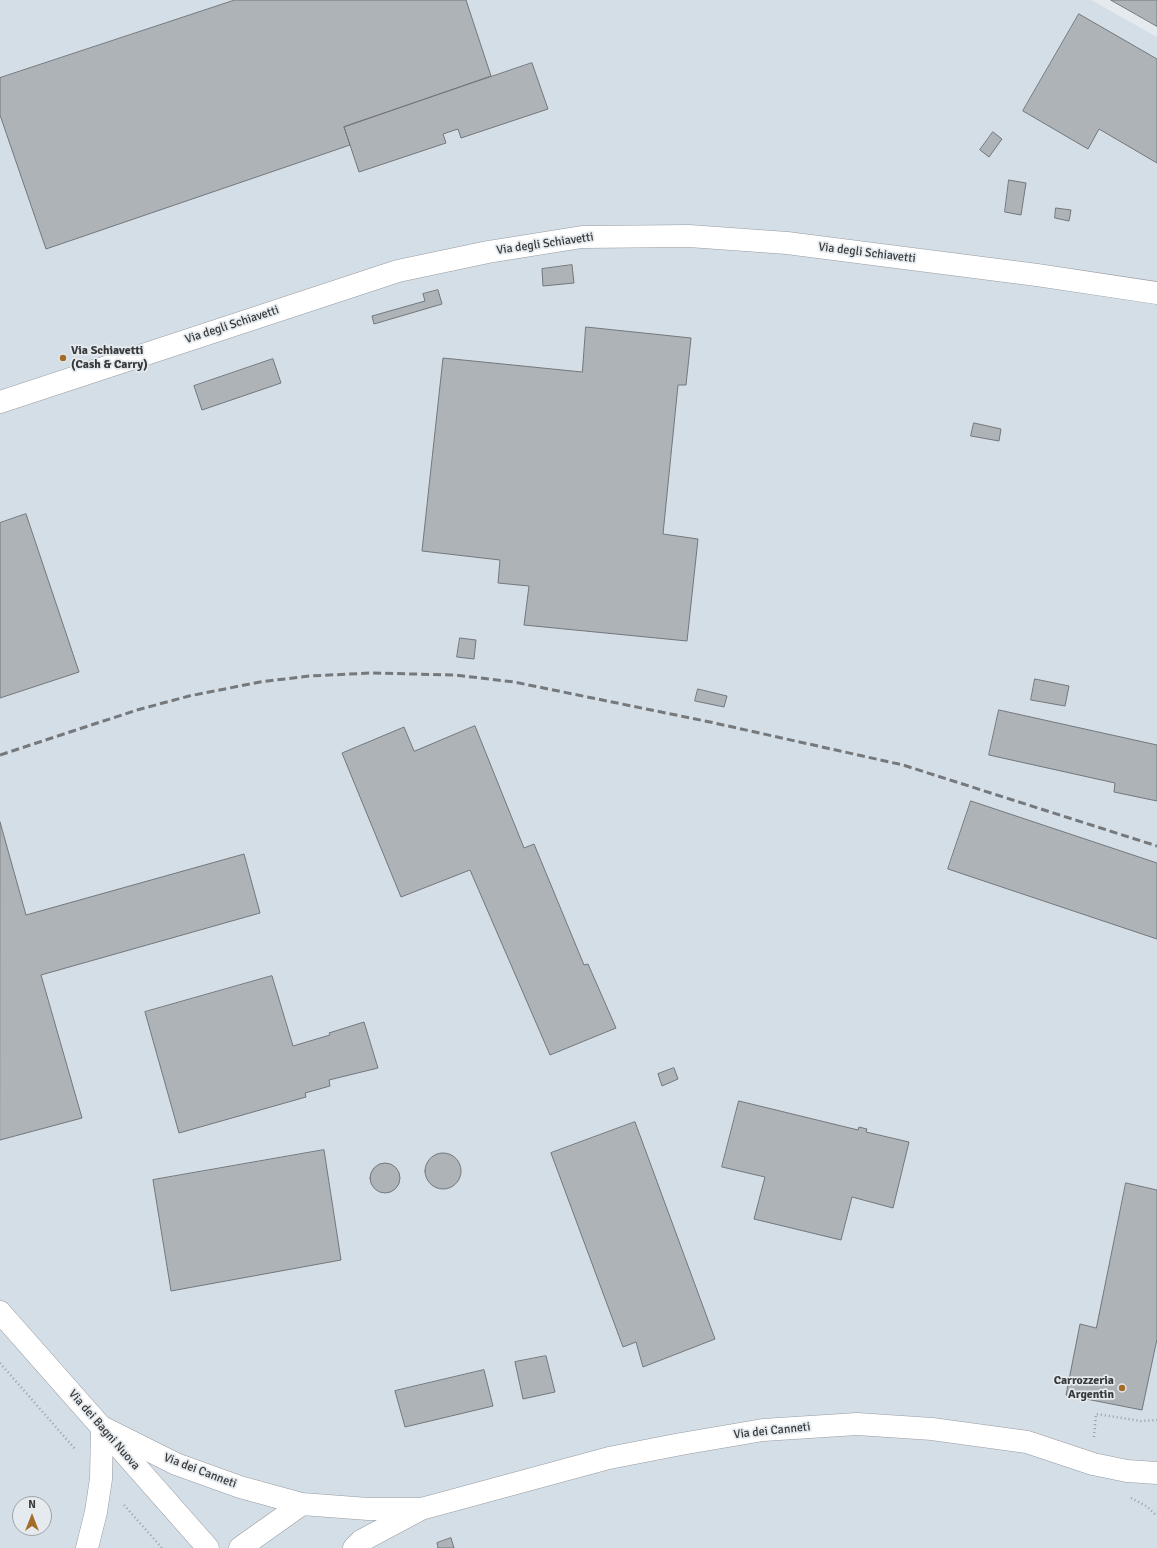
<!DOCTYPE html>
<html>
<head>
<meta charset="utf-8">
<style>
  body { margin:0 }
  #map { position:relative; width:1157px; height:1548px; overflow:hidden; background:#e5eaee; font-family:Signika,sans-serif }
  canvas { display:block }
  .north { position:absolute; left:12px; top:1496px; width:40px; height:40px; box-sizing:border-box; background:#e5eaee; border:1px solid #9fa3a6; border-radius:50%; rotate:0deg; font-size:11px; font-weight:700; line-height:16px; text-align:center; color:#37393a }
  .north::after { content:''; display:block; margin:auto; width:14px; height:18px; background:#a46c29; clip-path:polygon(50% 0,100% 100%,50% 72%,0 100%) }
</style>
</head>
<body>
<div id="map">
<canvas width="1157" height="1548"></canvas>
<div class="north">N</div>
</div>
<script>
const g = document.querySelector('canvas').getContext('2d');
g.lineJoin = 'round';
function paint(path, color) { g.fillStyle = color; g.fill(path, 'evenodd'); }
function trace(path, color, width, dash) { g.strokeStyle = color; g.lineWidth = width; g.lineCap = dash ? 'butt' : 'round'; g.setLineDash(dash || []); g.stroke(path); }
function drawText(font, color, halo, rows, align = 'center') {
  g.font = font + ' Signika,sans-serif'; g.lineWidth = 3.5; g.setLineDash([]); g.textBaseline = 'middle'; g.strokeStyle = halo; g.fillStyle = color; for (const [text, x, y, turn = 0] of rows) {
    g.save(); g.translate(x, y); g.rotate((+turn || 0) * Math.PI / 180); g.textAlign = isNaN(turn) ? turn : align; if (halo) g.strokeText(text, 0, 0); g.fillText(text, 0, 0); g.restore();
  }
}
const built = new Path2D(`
  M0,0H1091L1157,37V1548H0ZM20,1504H44V1528H20Z`);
const building = new Path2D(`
  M235,0H466L491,76L344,127L350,145L46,249L0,115V78Z
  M1111,0H1157V26Z
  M1079,14L1157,59V163L1099,129L1088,149L1023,111Z
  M532,63L548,109L461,138L458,129L443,134L446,143L359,172L344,127Z
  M993,132L1002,139L989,157L980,150Z
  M1009,180L1026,183L1021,215L1005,212Z
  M1056,208L1071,210L1069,221L1055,218Z
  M572,265L574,283L543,286L542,269Z
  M438,290L442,304L374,324L372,316L425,301L423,294Z
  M586,327L691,338L686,385H678L663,534L698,539L687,641L524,625L529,586L498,583L500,560L422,551L443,358L582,372Z
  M273,359L281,383L202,410L194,386Z
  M974,423L1001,429L999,441L971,436Z
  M26,514L79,672L0,698V523Z
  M460,638L476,640L474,659L457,657Z
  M1035,679L1069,686L1065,706L1031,700Z
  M698,689L727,696L724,707L695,701Z
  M999,710L1157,745V801L1114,792L1115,783L989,755Z
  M475,726L524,848L534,844L584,965L588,964L616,1028L550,1055L470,870L401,897L342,753L404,727L414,751Z
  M971,801L1157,863V939L948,869Z
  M0,822L26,915L244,854L260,913L41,975L82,1118L0,1140Z
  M272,976L293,1046L330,1035L329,1033L364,1022L378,1068L329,1080L330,1086L305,1093L306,1097L179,1133L145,1012Z
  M674,1068L678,1079L662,1086L658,1074Z
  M739,1101L858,1130L859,1127L867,1129L866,1132L909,1142L893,1208L852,1197L841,1240L754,1219L765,1177L722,1167Z
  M635,1122L715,1339L643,1367L636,1342L623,1347L551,1153Z
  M324,1150L341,1260L171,1291L153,1180Z
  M425 1171a18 18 0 1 1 36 0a18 18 0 1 1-36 0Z
  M370 1178a15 15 0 1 1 30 0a15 15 0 1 1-30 0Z
  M1126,1183L1157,1190V1339L1142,1410L1066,1395L1080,1324L1096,1328Z
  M546,1356L555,1392L523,1399L515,1362Z
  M484,1370L493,1406L405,1427L395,1391Z
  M451,1538L454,1548H438L437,1543Z`);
const path = new Path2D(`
  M0,1363L75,1449
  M1094,1437L1096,1414L1141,1421L1157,1420
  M1131,1498L1146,1506L1157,1516
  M124,1505L162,1548`);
const minor = new Path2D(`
  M0,402L398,271L488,252L582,237L689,236L787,243L1037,275L1157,293
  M87,1548L96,1512L101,1479L102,1427L176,1464L240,1487L302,1504L368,1509H418
  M240,1548L302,1504
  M354,1548L361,1541L421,1509L609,1458L681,1444L763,1430L857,1424L932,1429L1027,1442L1093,1464L1127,1471L1157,1473`);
const tertiary = new Path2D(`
  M0,1312L208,1548`);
const rail = new Path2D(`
  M0,755L137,710L189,696L260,682L309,676L371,673L455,675L514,682L710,722L903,765L1157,846`);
const markers = [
  [63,358,4,"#a46c29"],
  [1122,1388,4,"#a46c29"]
];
const streetNames = [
  ["Via degli Schiavetti",545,244,-8],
  ["Via degli Schiavetti",867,253,7],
  ["Via degli Schiavetti",232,325,-18],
  ["Via dei Bagni Nuova",104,1430,49],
  ["Via dei Canneti",772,1431,-6],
  ["Via dei Canneti",200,1471,21]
];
const poiNames = [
  ["Via Schiavetti",71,351],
  ["(Cash & Carry)",71,365],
  ["Carrozzeria",1114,1381,"right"],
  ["Argentin",1114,1395,"right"]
];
paint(built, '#d4dee7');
paint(building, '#aeb3b7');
trace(building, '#74787c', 1);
trace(minor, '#979ba0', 23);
trace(tertiary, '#979ba0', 23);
trace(path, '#9a9ea1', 2.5, [1, 3]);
trace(minor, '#fff', 22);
trace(tertiary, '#fff', 22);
trace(rail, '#76797b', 3, [8, 4]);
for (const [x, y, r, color] of markers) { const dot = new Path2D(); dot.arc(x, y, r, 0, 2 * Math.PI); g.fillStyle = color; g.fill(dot); trace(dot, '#e5eaee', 1.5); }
drawText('12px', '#37393a', '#e5eaee', streetNames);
drawText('bold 12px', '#37393a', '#e5eaee', poiNames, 'left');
</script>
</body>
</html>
